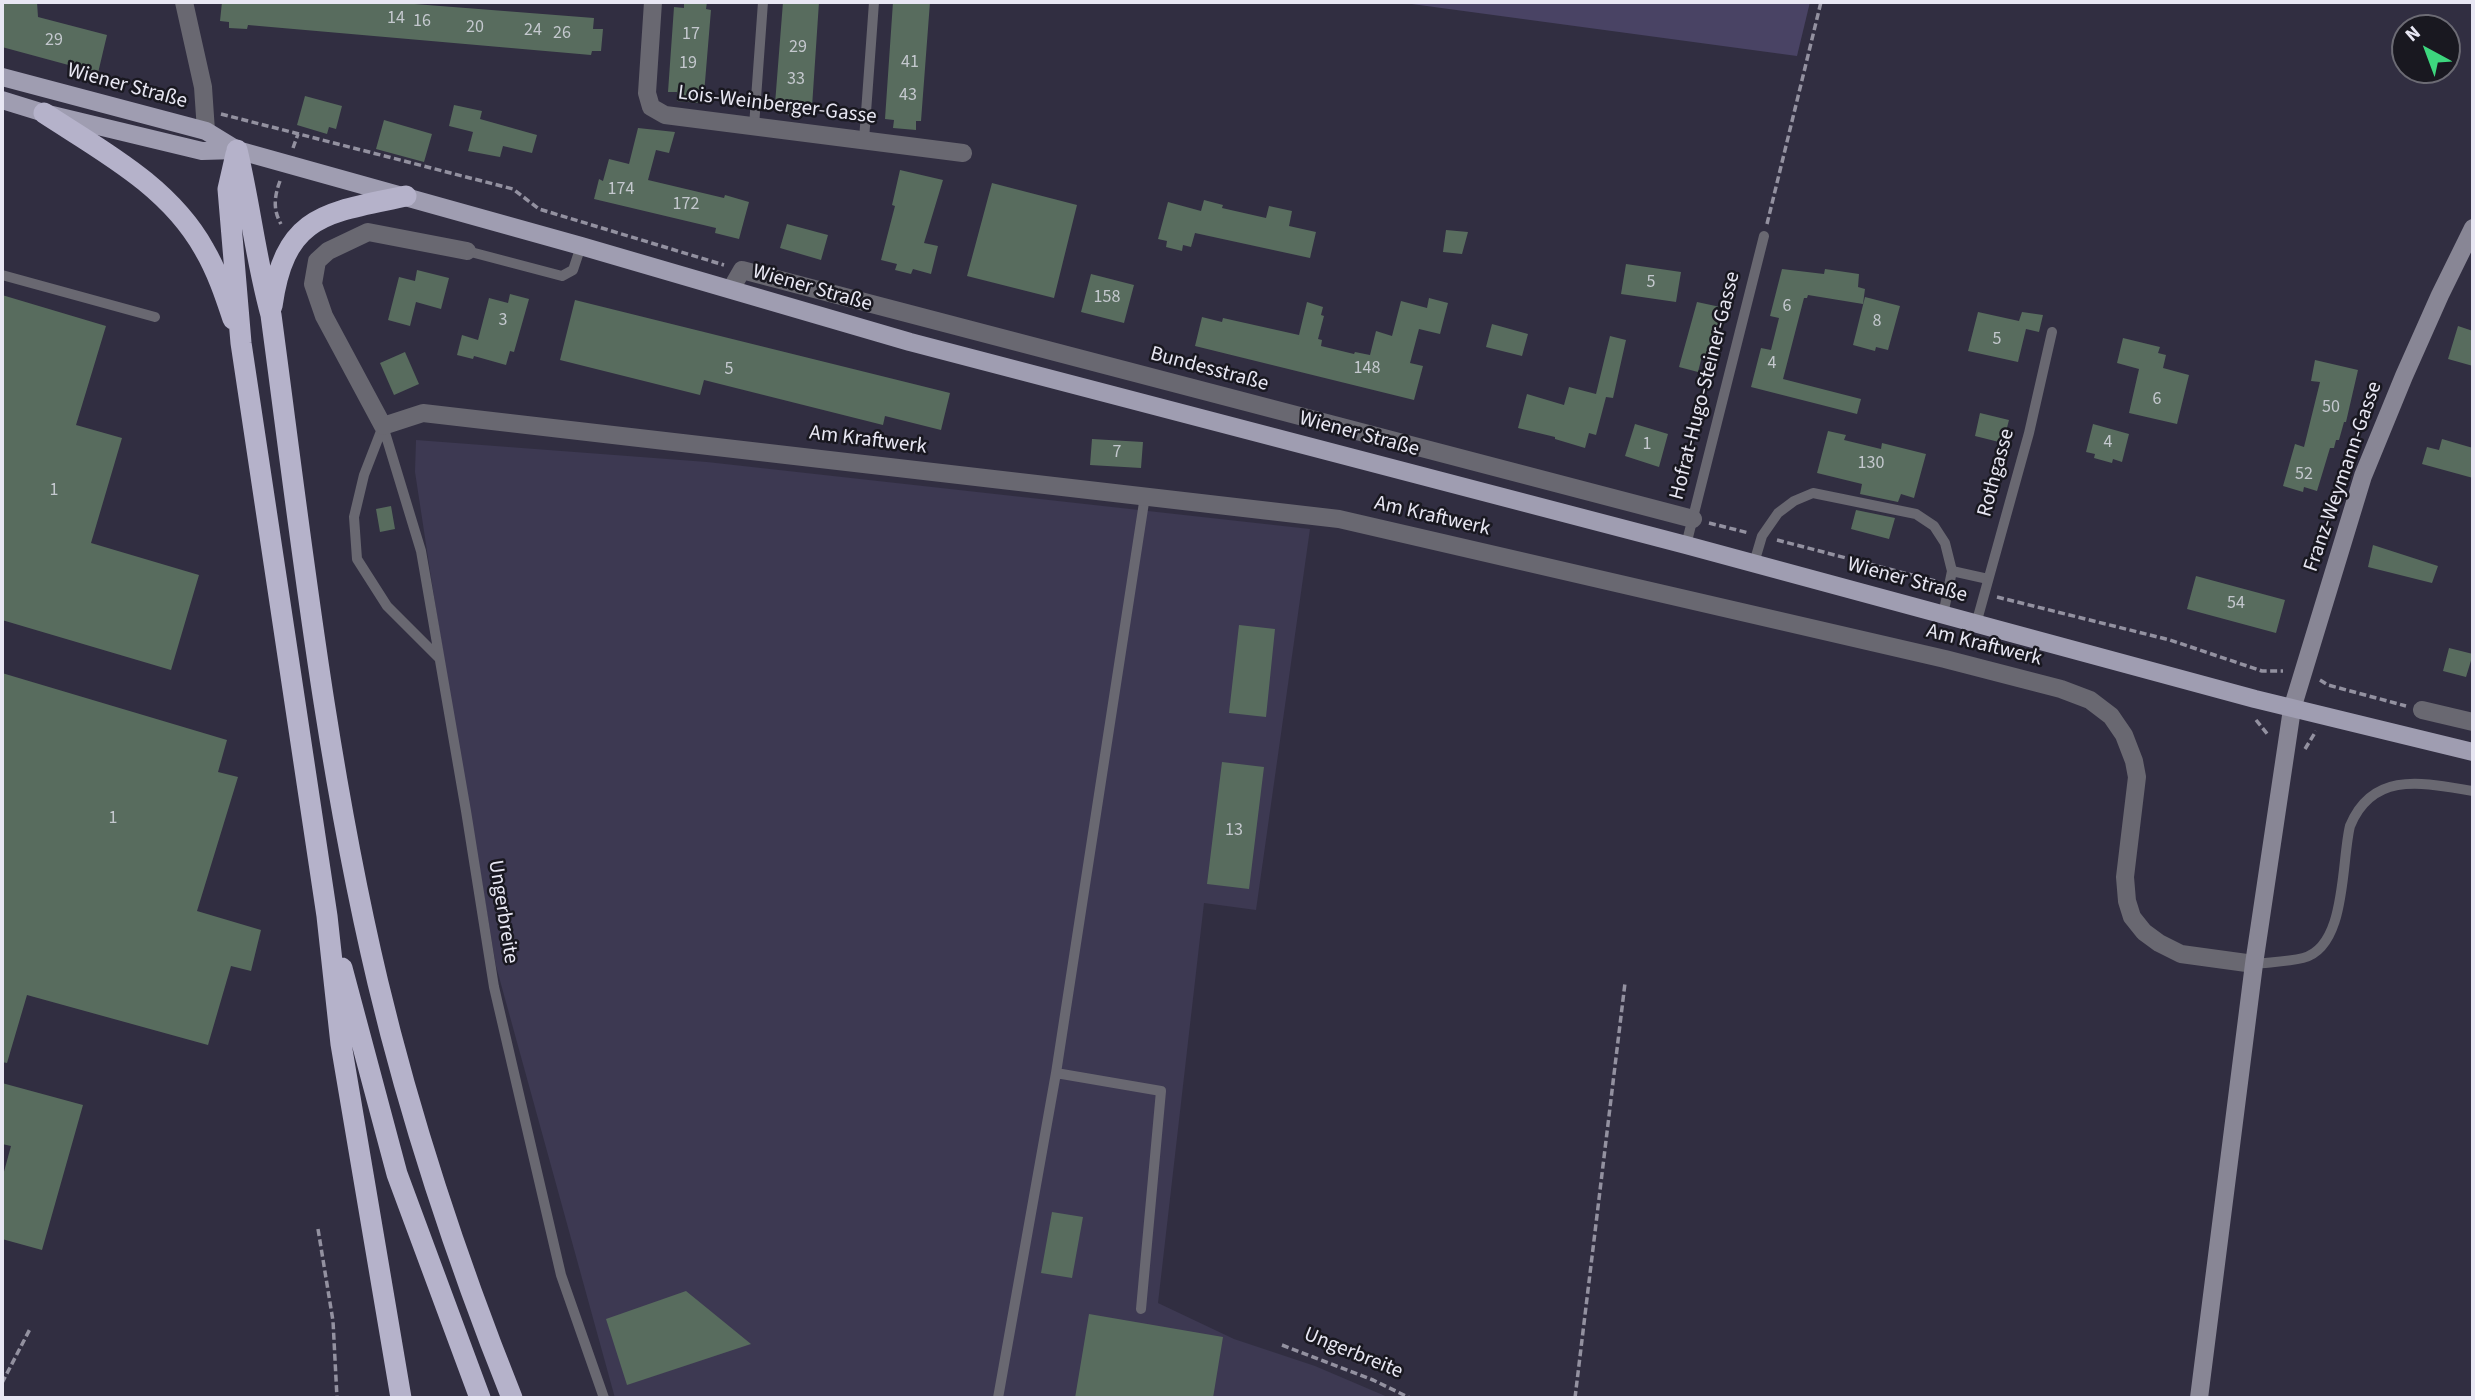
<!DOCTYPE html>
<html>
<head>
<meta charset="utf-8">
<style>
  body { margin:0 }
  #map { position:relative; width:2475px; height:1400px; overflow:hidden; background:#312e41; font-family:"Source Sans 3",sans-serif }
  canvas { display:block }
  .frame { position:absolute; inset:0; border:4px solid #e8e7f3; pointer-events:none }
  .north { position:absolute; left:2391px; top:14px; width:70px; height:70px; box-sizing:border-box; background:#191820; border:2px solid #6c6b74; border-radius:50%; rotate:319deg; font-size:19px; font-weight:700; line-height:28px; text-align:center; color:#e8e7f3 }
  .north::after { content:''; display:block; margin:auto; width:24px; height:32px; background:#3dd77e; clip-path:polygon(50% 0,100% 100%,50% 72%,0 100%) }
</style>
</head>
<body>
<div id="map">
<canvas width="2475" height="1400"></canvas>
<div class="frame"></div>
<div class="north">N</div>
</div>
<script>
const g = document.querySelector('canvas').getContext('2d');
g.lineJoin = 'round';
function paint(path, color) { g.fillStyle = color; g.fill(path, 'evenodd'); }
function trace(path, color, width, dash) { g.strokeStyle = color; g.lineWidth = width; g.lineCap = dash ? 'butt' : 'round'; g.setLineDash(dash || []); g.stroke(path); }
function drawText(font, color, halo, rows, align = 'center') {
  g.font = font + ' "Source Sans 3",sans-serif'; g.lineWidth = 5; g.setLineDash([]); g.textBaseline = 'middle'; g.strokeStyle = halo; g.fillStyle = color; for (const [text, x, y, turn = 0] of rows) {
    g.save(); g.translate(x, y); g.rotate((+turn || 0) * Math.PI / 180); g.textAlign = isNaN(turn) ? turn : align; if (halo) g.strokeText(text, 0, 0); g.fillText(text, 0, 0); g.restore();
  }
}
const built = new Path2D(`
  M416,440L707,462L1310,529L1256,910L1204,903L1158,1303L1234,1339L1315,1366L1390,1398H615L496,966L438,623L415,472Z`);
const green = new Path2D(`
  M1397,2H1810L1797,56Z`);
const building = new Path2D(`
  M2,2H37L38,17L107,35L98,73L2,47Z
  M222,2H389L594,18L593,29H603L601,51H592L591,55L248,25L247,29L229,28V22L220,21Z
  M684,2H707L706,9L711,10L704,94H700L699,103L677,101V92H668L674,7L684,8Z
  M783,2H819L812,107H807L806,116L784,114L785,105L775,104Z
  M893,2H930L921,121H916V130L893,128L894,120L885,119Z
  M305,96L342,106L336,129L329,127L327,134L297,125Z
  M454,105L482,111L480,119L537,135L532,153L503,146L500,157L468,151L473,132L449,126Z
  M384,120L432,134L424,162L376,149Z
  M638,128L675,132L669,153L656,150L648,180L724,198L725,195L749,202L739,239L715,233L716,228L594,199L599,179L603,181L609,159L629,164Z
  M900,170L943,180L924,243L938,246L931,274L913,269L911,274L895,270L897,264L881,260L895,206L892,205Z
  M992,183L1077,205L1054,298L967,276Z
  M1204,200L1223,205L1222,208L1266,218L1269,206L1292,211L1289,226L1316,232L1310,258L1195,233L1191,247L1183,245L1182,251L1166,247L1167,241L1158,239L1168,202L1201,211Z
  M787,224L828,235L821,260L780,248Z
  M1446,230L1468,232L1462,254L1443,252Z
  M1626,264L1681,272L1676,302L1621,294Z
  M1782,269L1824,274L1825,269L1859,274L1858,287L1865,289L1863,304L1808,295L1807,298H1804L1783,379L1861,399L1857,414L1751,387L1761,348L1771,350L1779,318L1770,316Z
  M417,270L449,278L441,309L416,302L410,326L388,320L399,277L415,281Z
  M1091,274L1134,285L1124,323L1081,312Z
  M510,294L529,299L514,352L510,351L506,365L474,356L473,359L457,355L462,335L478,340L489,298L508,303Z
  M2,295L106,326L76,425L122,438L91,543L199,575L171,670L2,620Z
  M1865,297L1900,306L1888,350L1876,347L1875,351L1853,345Z
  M1429,298L1448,303L1440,334L1419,329L1410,363L1423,366L1414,400L1195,346L1202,317L1222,322L1223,318L1299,335L1307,302L1323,307L1321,315L1324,316L1318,339L1322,340L1321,346L1354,354L1355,352L1370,355L1376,331L1392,336L1401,301L1427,308Z
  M575,300L950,393L941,430L885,416L883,425L704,380L700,395L560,360Z
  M1697,302L1725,308L1720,331L1723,332L1716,359L1702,356L1698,372L1679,367Z
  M1978,312L2019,321L2022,312L2043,315L2039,332L2026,329L2018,362L1968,351Z
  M1492,324L1528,334L1522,356L1486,347Z
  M2458,326L2473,331V366L2448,359Z
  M1610,336L1626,340L1613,398L1606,397L1596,435L1589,433L1585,448L1555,439V437L1518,428L1527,394L1564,405L1569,387L1596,394Z
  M2123,338L2160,347L2158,353L2166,355L2163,368L2189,375L2177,424L2129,413L2139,369L2117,363Z
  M405,352L419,384L394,395L380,363Z
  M2315,360L2358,370L2346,422H2344L2339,440H2336L2334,448H2330L2317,491L2304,487L2303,492L2283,486L2295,444L2304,447L2320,382L2311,381Z
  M1980,413L2009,420L2003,443L1975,436Z
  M1635,424L1668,434L1659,467L1625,456Z
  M2093,424L2129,434L2122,462L2113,459L2112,463L2094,458L2095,454L2086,452Z
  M1828,431L1846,435L1844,440L1881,449L1882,443L1926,454L1914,498L1901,494L1898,502L1860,494L1862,484L1817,473Z
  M1092,439L1143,442L1141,468L1090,465Z
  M2442,439L2473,448V478L2422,464L2427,447L2439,450Z
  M391,506L395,529L380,532L376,509Z
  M1856,510L1895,518L1889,539L1851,529Z
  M2373,545L2438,566L2432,583L2368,567Z
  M2196,576L2285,600L2276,633L2187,609Z
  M1239,625L1275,629L1266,717L1229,713Z
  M2449,648L2473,654L2466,677L2443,671Z
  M2,673L227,740L218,772L238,777L197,911L261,930L251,971L231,966L208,1045L27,995L7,1063L2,1062Z
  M1222,762L1264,767L1249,889L1207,884Z
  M2,1083L83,1105L42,1250L2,1239V1179L11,1146L2,1144Z
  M1052,1212L1083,1217L1072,1278L1041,1273Z
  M686,1291L751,1344L627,1385L606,1319Z
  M1089,1314L1223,1337L1213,1398H1075Z`);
const path = new Path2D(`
  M221,114L513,189L539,209L724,265
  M293,148L298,134
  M280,181C274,197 273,210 281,224
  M1767,224L1821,2
  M1709,523L1749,533
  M1777,540L1935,581
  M1997,597L2170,640L2262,671H2283
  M2320,680L2328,685L2406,706
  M2256,720L2269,736
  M2305,749L2316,731
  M318,1229L333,1321L337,1398
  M1282,1345L1373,1380L1410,1398
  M2,1383L31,1327
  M1575,1398L1625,983`);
const lane = new Path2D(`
  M754,126L763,2
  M864,140L874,2
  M467,251L562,276L573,270L581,246
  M2,275L155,317
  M383,426L421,551L466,811L494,987L561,1275L604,1398
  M383,426L364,475L354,517L357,559L387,606L439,658
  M1686,545L1764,236
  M1754,563L1762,536L1778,513L1794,501L1813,493L1916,514L1934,526L1945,543L1952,571L1943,615
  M1952,571L1988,579
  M1976,624L2029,433L2052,332
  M2254,964C2270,962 2287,962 2303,958C2347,947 2341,862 2350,826C2373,770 2424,783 2473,791
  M1056,1073L1161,1091L1141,1309
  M998,1398L1056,1073L1145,496`);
const street = new Path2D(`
  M184,2L203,87L206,131
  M653,2L647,93L651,107L665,115L963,153
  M467,251L368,232L328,251L317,261L313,284L324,316L383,426L423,413L1339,519L1945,659L2061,689L2090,700L2111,716L2124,735L2134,761L2137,777L2125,877L2127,901L2132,917L2144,932L2159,943L2181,954L2254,964
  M731,289L742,270L1693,519
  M2422,710L2473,722`);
const secondary = new Path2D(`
  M2199,1398L2254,964L2292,709L2363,476L2404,376L2440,295L2473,228`);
const primary = new Path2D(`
  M2,77L206,131L237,150L581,246L910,342L1686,545L2255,699L2473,752
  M2,100L44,113L202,151L237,150`);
const highway = new Path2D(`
  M44,113C102,151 169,186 204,249C217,271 225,295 233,319
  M237,150C250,204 256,261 271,315C301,539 326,764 378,983C412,1125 458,1263 512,1398
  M236,154L228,189L241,343L327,916L341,1044L401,1398
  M272,306C285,213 327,213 406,196
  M342,968L397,1174L480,1398`);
const numberNames = [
  ["14",396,19],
  ["16",422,22],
  ["20",475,28],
  ["24",533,31],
  ["26",562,34],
  ["17",691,35],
  ["29",54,41],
  ["29",798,48],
  ["41",910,63],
  ["19",688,64],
  ["33",796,80],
  ["43",908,96],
  ["174",621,190],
  ["172",686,205],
  ["5",1651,283],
  ["158",1107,298],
  ["6",1787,307],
  ["3",503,321],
  ["8",1877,322],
  ["5",1997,340],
  ["4",1772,364],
  ["148",1367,369],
  ["5",729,370],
  ["6",2157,400],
  ["50",2331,408],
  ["4",2108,443],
  ["1",1647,445],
  ["7",1117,453],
  ["130",1871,464],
  ["52",2304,475],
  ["1",54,491],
  ["54",2236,604],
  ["1",113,819],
  ["13",1234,831]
];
const streetNames = [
  ["Wiener Straße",127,87,15],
  ["Lois-Weinberger-Gasse",777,106,7],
  ["Wiener Straße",812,289,16],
  ["Bundesstraße",1209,370,15],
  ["Hofrat-Hugo-Steiner-Gasse",1706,386,-76],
  ["Wiener Straße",1359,435,15],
  ["Am Kraftwerk",868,441,7],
  ["Rothgasse",1997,473,-75],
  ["Franz-Weymann-Gasse",2344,477,-71],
  ["Am Kraftwerk",1432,517,13],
  ["Wiener Straße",1907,581,15],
  ["Am Kraftwerk",1984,646,14],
  ["Ungerbreite",502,912,81],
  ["Ungerbreite",1353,1354,22]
];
paint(built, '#3d3952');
paint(green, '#494364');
paint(building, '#586c5e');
trace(path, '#9391a0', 3.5, [7, 3.5]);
trace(lane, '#696871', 10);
trace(street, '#696871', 18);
trace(secondary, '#888695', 18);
trace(primary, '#9f9db1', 18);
trace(highway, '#b5b2ca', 21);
drawText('18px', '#c4c8ce', null, numberNames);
drawText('21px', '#e8e7f3', '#191820', streetNames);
</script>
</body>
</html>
